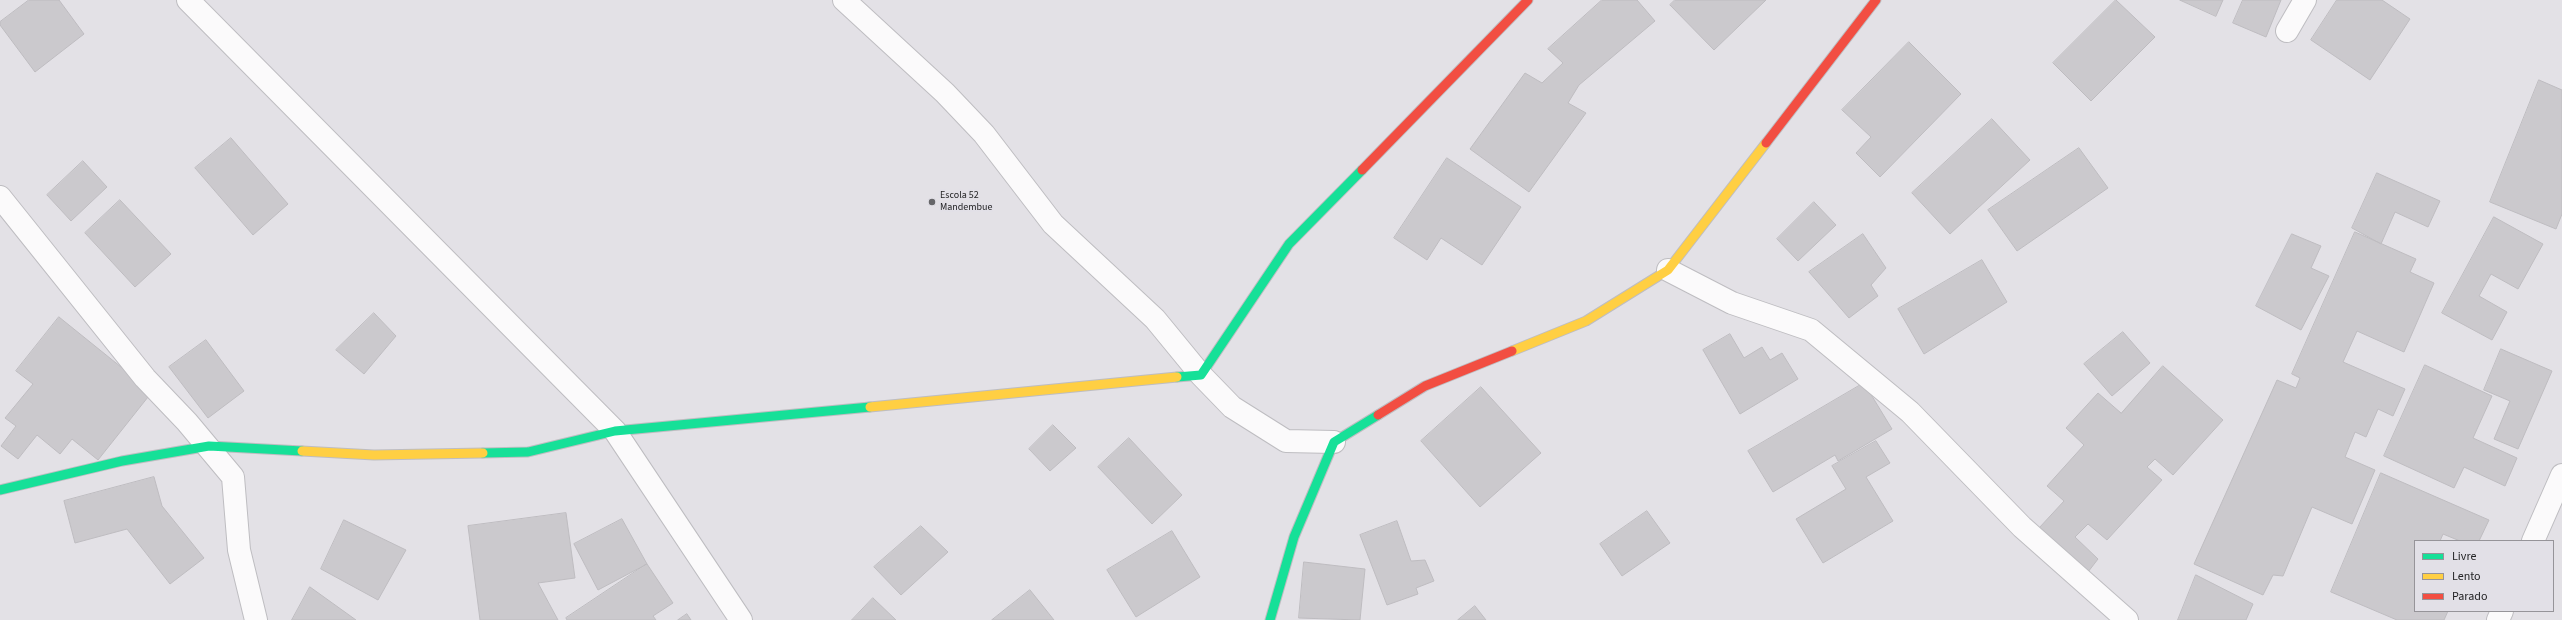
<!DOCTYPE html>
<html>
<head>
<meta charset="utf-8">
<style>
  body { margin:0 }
  #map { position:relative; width:2562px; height:620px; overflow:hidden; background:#e3e1e6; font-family:"Source Sans 3",sans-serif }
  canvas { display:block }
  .legend { position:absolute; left:2414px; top:540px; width:140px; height:72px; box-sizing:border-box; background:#e2e0e7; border:1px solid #969499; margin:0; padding:5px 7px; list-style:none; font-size:12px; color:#232325 }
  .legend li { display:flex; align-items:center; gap:8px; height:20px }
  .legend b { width:20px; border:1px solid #969499 }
</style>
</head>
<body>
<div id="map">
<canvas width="2562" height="620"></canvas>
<ul class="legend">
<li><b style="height:5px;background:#16e098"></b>Livre</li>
<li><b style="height:5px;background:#ffcf43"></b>Lento</li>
<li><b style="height:5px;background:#f24e42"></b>Parado</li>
</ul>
</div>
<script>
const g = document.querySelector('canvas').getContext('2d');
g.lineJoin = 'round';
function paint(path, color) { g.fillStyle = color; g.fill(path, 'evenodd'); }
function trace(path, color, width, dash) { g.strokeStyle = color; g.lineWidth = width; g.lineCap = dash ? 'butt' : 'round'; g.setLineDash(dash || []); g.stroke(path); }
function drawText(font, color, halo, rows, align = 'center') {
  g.font = font + ' "Source Sans 3",sans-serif'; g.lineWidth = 4; g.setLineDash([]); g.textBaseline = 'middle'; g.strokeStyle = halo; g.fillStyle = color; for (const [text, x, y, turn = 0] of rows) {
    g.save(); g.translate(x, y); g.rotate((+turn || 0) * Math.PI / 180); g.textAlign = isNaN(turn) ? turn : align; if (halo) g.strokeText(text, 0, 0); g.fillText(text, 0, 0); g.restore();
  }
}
const building = new Path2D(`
  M29,0H59L84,34L35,72L0,25V22Z
  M1602,0H1637L1655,21L1579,85L1568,103L1586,113L1529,192L1470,149L1525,73L1542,83L1563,63L1548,49Z
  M1675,0H1766L1714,50L1670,5Z
  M2116,0L2155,37L2091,101L2053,63Z
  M2180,0H2223L2216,16Z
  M2243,0H2281L2266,37L2233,23Z
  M2337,0H2382L2410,19L2370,80L2311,40Z
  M1909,42L1961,94L1880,177L1856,153L1871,137L1842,110Z
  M2539,80L2562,90V214L2556,229L2490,202Z
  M1992,119L2030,160L1950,234L1912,193Z
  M231,138L288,204L253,235L195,168Z
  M2079,148L2108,188L2017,251L1988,210Z
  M1447,158L1521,207L1482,265L1441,238L1427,260L1394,238Z
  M83,161L107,187L71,221L47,195Z
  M2377,173L2440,201L2428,227L2395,212L2381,244L2352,228Z
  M120,200L171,254L135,287L85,233Z
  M1814,202L1836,225L1798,261L1777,239Z
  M2494,217L2543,244L2518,289L2491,274L2479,296L2507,312L2492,340L2442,313Z
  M2355,232L2416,259L2410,272L2434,283L2404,352L2357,331L2343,362L2405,389L2393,416L2378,409L2366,437L2355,432L2345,457L2375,470L2352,524L2312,507L2283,576L2273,575L2263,595L2194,564L2277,380L2296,388L2300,378L2292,374Z
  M1863,234L1886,268L1871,285L1878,296L1849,318L1809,272Z
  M2292,234L2321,246L2311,268L2329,276L2301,330L2256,306Z
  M1982,260L2007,302L1924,354L1898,309Z
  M374,313L396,336L364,374L336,350Z
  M59,317L152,392L98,460L72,439L60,454L37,435L18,459L1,446L16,426L5,418L33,384L16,371Z
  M2123,332L2150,363L2112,396L2084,364Z
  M1730,334L1744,358L1762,347L1770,360L1782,353L1798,379L1740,414L1703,350Z
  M206,340L244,391L208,418L169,367Z
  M2501,349L2552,371L2518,449L2494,439L2510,401L2484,390Z
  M2425,365L2492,396L2473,438L2517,458L2505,486L2464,467L2454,488L2384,456Z
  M2163,366L2223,420L2173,475L2155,459L2147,467L2162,480L2107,540L2088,524L2075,537L2098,559L2088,572L2039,528L2064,501L2047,486L2084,445L2066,428L2098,393L2121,413Z
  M1864,383L1892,429L1838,461L1835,455L1773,492L1748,451Z
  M1481,387L1541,453L1480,507L1421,441Z
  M1053,425L1076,448L1050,471L1029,449Z
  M1129,438L1182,495L1152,524L1098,467Z
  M1876,441L1890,463L1866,477L1893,521L1823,563L1796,519L1846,489L1832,466Z
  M2381,473L2489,520L2479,541H2460L2443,534L2440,541H2415V611H2448L2444,620H2397L2331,592Z
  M154,477L162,506L204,558L170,584L127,529L75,543L64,501Z
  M1647,511L1670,543L1622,576L1600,544Z
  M566,513L575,578L538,583L558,620H480L468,526Z
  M622,519L647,564L598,590L574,544Z
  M344,520L406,550L378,600L321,569Z
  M1397,521L1411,561L1425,560L1434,581L1416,588L1418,594L1387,605L1360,535Z
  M921,526L948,552L901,595L874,567Z
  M1172,531L1200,577L1136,617L1107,570Z
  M1304,562L1365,569L1360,620L1299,618Z
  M647,564L673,603L653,616L656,620H567L566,618Z
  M2196,575L2253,604L2246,620H2178Z
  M310,587L356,620H292Z
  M1030,590L1054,620H992Z
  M873,598L896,620H852Z
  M1475,606L1486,620H1458Z
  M687,614L691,620H678Z`);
const street = new Path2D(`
  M188,0L615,431L741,620
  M844,0L945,93L984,134L1053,224L1155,319L1201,375L1232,407L1286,441L1334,442
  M2287,31L2305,0
  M0,197L145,378L187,422L233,477L239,550L256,620
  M1668,270L1732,303L1811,330L1910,412L2022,527L2127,620
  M2533,541L2562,475
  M2498,620L2502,611`);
const fast = new Path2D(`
  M1177,377L1201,375L1289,244L1362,170
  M483,453L528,452L615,431L870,407
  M0,490L122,461L209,446L302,451
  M1270,620L1294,537L1334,442L1378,415`);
const slow = new Path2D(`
  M1512,351L1586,321L1668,270L1766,143
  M870,407L1177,377
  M302,451L374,455L483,453`);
const jam = new Path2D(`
  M1766,143L1876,0
  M1362,170L1528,0
  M1378,415L1425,386L1512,351`);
const markers = [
  [932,202,4,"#666669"]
];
const poiNames = [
  ["Escola 52",940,196],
  ["Mandembue",940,208]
];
paint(building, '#cbc9cd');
trace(building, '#bebcc0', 1);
trace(street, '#bebdc1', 24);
trace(fast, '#bebdc1', 11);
trace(slow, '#bebdc1', 11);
trace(jam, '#bebdc1', 11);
trace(street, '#fbfafb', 22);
trace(fast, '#16e098', 9);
trace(slow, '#ffcf43', 9);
trace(jam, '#f24e42', 9);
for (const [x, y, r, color] of markers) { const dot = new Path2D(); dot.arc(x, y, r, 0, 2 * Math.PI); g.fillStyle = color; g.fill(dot); trace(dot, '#e2e0e7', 1.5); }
drawText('10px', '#232325', '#e2e0e7', poiNames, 'left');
</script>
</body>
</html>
